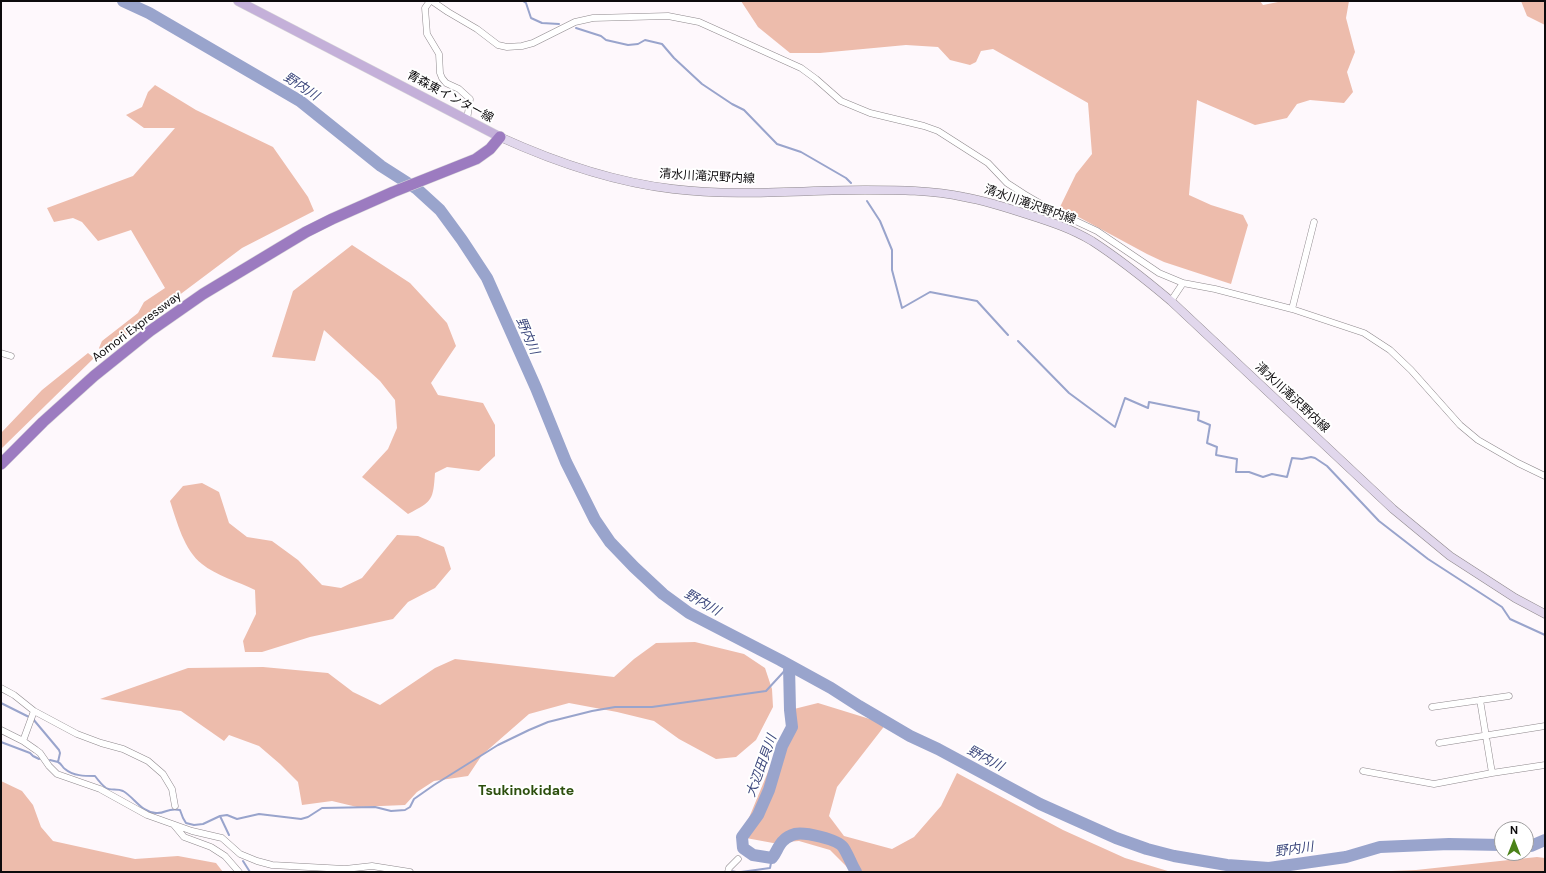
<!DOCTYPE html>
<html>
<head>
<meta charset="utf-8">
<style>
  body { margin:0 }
  #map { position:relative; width:1546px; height:873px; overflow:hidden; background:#fef8fc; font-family:"DM Sans",sans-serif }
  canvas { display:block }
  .frame { position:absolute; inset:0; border:2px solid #0d0b0d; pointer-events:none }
  .north { position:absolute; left:1494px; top:821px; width:40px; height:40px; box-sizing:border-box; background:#fff; border:1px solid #9e9d9e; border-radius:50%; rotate:0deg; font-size:11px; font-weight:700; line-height:16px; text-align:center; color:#0d0b0d }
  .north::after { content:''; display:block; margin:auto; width:14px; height:18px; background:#4b8219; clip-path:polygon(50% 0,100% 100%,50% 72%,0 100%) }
</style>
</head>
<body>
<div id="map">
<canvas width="1546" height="873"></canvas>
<div class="frame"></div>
<div class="north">N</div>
</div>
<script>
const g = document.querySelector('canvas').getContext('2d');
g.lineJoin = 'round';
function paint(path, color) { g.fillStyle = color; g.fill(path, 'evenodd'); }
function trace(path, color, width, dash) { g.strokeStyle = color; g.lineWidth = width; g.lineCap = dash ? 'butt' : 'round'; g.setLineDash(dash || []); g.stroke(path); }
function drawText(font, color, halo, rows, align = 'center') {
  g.font = font + ' "DM Sans","Noto Sans JP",sans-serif'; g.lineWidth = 4; g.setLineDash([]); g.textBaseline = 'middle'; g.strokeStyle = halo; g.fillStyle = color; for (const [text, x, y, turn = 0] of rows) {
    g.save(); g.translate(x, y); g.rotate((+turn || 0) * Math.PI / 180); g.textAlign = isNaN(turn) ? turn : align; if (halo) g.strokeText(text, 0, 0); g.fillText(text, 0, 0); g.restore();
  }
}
const forest = new Path2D(`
  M741,1H1260L1263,5L1283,1H1349L1346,18L1355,52L1347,72L1353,92L1344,103L1310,100L1297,104L1287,118L1255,125L1197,100L1189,195L1211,205L1243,215L1248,225L1231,284L1164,262L1147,254L1060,207L1076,174L1092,154L1088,103L993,49L981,51L976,62L970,65L950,60L938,47L906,45L820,53H790L758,27Z
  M1521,1H1545V25L1527,16Z
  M155,85L196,110L273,147L308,197L314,211L242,248L102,353L99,348L102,341L138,313L144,302L165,288L131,230L98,241L82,222L73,218L54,222L47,208L133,176L175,128H144L126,115L142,107L148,92Z
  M352,245L410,283L447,323L456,346L431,383L438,395L483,403L495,425V456L479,471L447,467L435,473C433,500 433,501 408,514L362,477L388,449L397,428L395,400L380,381L324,330L315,361L272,357L293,291Z
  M88,353L94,358L1,449V433L42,390Z
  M202,483L219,492L229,523L247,537L272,541L298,560L322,585L341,588L362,578L397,535L418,536L444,547L451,569L435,588L408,602L393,619L310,637L262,652H245L243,641L256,614L255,590C239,582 215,575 202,564C184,550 177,522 170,501L183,486Z
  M695,642L744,654L765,668L772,689L773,707L756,740L736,757L716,759L679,739L654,721L617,712L569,703L529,714L482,755L468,776L434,781L417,792L405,805L357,807L332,801L302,805L298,782L280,764L259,746L229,735L224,741L181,711L100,699L188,668L263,667L328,673L353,692L380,705L435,668L455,659L614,677L634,659L656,643Z
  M818,703L886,724L837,787L829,816L844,836L892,849L914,837L941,806L957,773L1063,830L1125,858L1171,872H852L830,850L799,841L773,843L746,838V825L794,709Z
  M1,781L22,791L33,805L41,827L53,841L135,859L178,856L216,863L223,872H1Z
  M1537,857L1545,858V872H1367L1416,870Z`);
const stream = new Path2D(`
  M523,1L526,3L531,18L542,23L559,24
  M576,28L601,36L606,40L628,45L638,44L645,40L662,44L674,58L702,84L732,104L744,110L777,144L801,152L846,178L851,183
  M867,201L880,221L892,250V270L902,308L930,292L977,301L1008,335
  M1018,341L1069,393L1115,427L1125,398L1148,408L1149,402L1199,412L1198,420L1210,425L1207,443L1217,447L1216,455L1237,459L1236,472H1249L1263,477L1272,474L1287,477L1292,458L1302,459L1311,457L1315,458L1327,466L1379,521L1428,559L1502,607L1510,619L1545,635
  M1,703L33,719L59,750L60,753L58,762C62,764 62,767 65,769C73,776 85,776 95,776C98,780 102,785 106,788C111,791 117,788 123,791C135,798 141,812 156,813C166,814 167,807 180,810L183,818L186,823L194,825L203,824L220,816L227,815L237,819L259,814L301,819L308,817L322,808L375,807L391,811L405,810L410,807L414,799L434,785L498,745L529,730L548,722L592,711L615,707H652L766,691L789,666
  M1,742L30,753L33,756L39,759
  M50,760L58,762
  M220,816L229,835
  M243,861L250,872
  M731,871L736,872
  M741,872L770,868L772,858`);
const river = new Path2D(`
  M123,1L149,13L300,101L381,166L417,189L440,210L462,240L487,278L536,388L566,462L595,520L610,542L634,567L663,594L689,613L780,660L831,688L859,706L910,736L938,749L1040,804L1116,838L1147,849L1174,856L1227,865L1269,868L1346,857L1380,847L1449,844L1502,845
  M789,666L790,710L792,727L782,746L769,790L758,815L742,837L743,848L753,855L772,858C777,852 778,845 784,840C786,838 792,835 795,834C805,832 837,839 843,847C848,854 851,864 856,872
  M1526,846H1531L1545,840`);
const minor = new Path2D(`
  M430,1L425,8L427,34L439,54L440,73L442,78L446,83L459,89L470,99L467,120
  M432,1L448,12L477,29L498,45L507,47L522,46L533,43L575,22L593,18L668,16L699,22L801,68L816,79L841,101L870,113L924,126L938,131L988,163L1007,183L1024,194L1048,208L1097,231L1159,273L1183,283L1215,289L1292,309L1364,333L1390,350L1411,370L1460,425L1478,440L1518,463L1545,476
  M1171,301L1183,283
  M1292,309L1314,222
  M1,353L11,356
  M1,688L14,695L34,711L77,734L101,743L123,749L148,761L163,774L172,789L175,806
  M1480,700L1492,773
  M1432,707L1509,696
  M1,730L23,741L36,750L40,753L49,766L57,774L100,789L147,815L192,831L222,838L240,854L257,861L272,865L345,869L372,866L410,872
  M23,741L34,711
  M1439,743L1545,726
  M1363,771L1434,784L1492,773L1545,765
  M174,825L184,837L211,847L225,856L239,872
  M728,872L729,868L738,859`);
const secondary = new Path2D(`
  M500,137C555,162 612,182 673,189C737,197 801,190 865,190C898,190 932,190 964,197C987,201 1008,208 1029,215C1051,222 1072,229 1092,241C1120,259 1146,280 1171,301L1393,509L1450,556L1515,598L1545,614`);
const primary = new Path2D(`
  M238,1L500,137`);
const motorway = new Path2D(`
  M1,464L43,422L94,376L150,331L203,294L306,232L332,219L393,192L476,159L490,149L500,137`);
const streetNames = [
  ["青森東インター線",450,97,28],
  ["清水川滝沢野内線",707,177,3],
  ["清水川滝沢野内線",1030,205,19],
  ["Aomori Expressway",137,327,-37],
  ["清水川滝沢野内線",1292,398,43]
];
const waterNames = [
  ["野内川",301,87,33],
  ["野内川",527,336,67],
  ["野内川",702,603,30],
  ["野内川",985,759,28],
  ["大辺田貝川",762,766,-70],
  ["野内川",1294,850,-8]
];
const quarterNames = [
  ["Tsukinokidate",526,791]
];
paint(forest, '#edbcac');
trace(stream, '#99a4cc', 2);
trace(river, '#99a4cc', 12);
trace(minor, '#8e888c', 7);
trace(secondary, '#8e888c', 9);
trace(primary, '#d8d8d8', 10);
trace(motorway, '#d8d8d8', 12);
trace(minor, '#fff', 6);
trace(secondary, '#e1d7ec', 8);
trace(primary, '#c4b0d9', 9);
trace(motorway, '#9c7bc0', 11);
drawText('12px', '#0d0b0d', '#fff', streetNames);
drawText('italic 13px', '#3d487d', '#fff', waterNames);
drawText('bold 14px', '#2d4f0e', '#fff', quarterNames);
</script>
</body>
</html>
